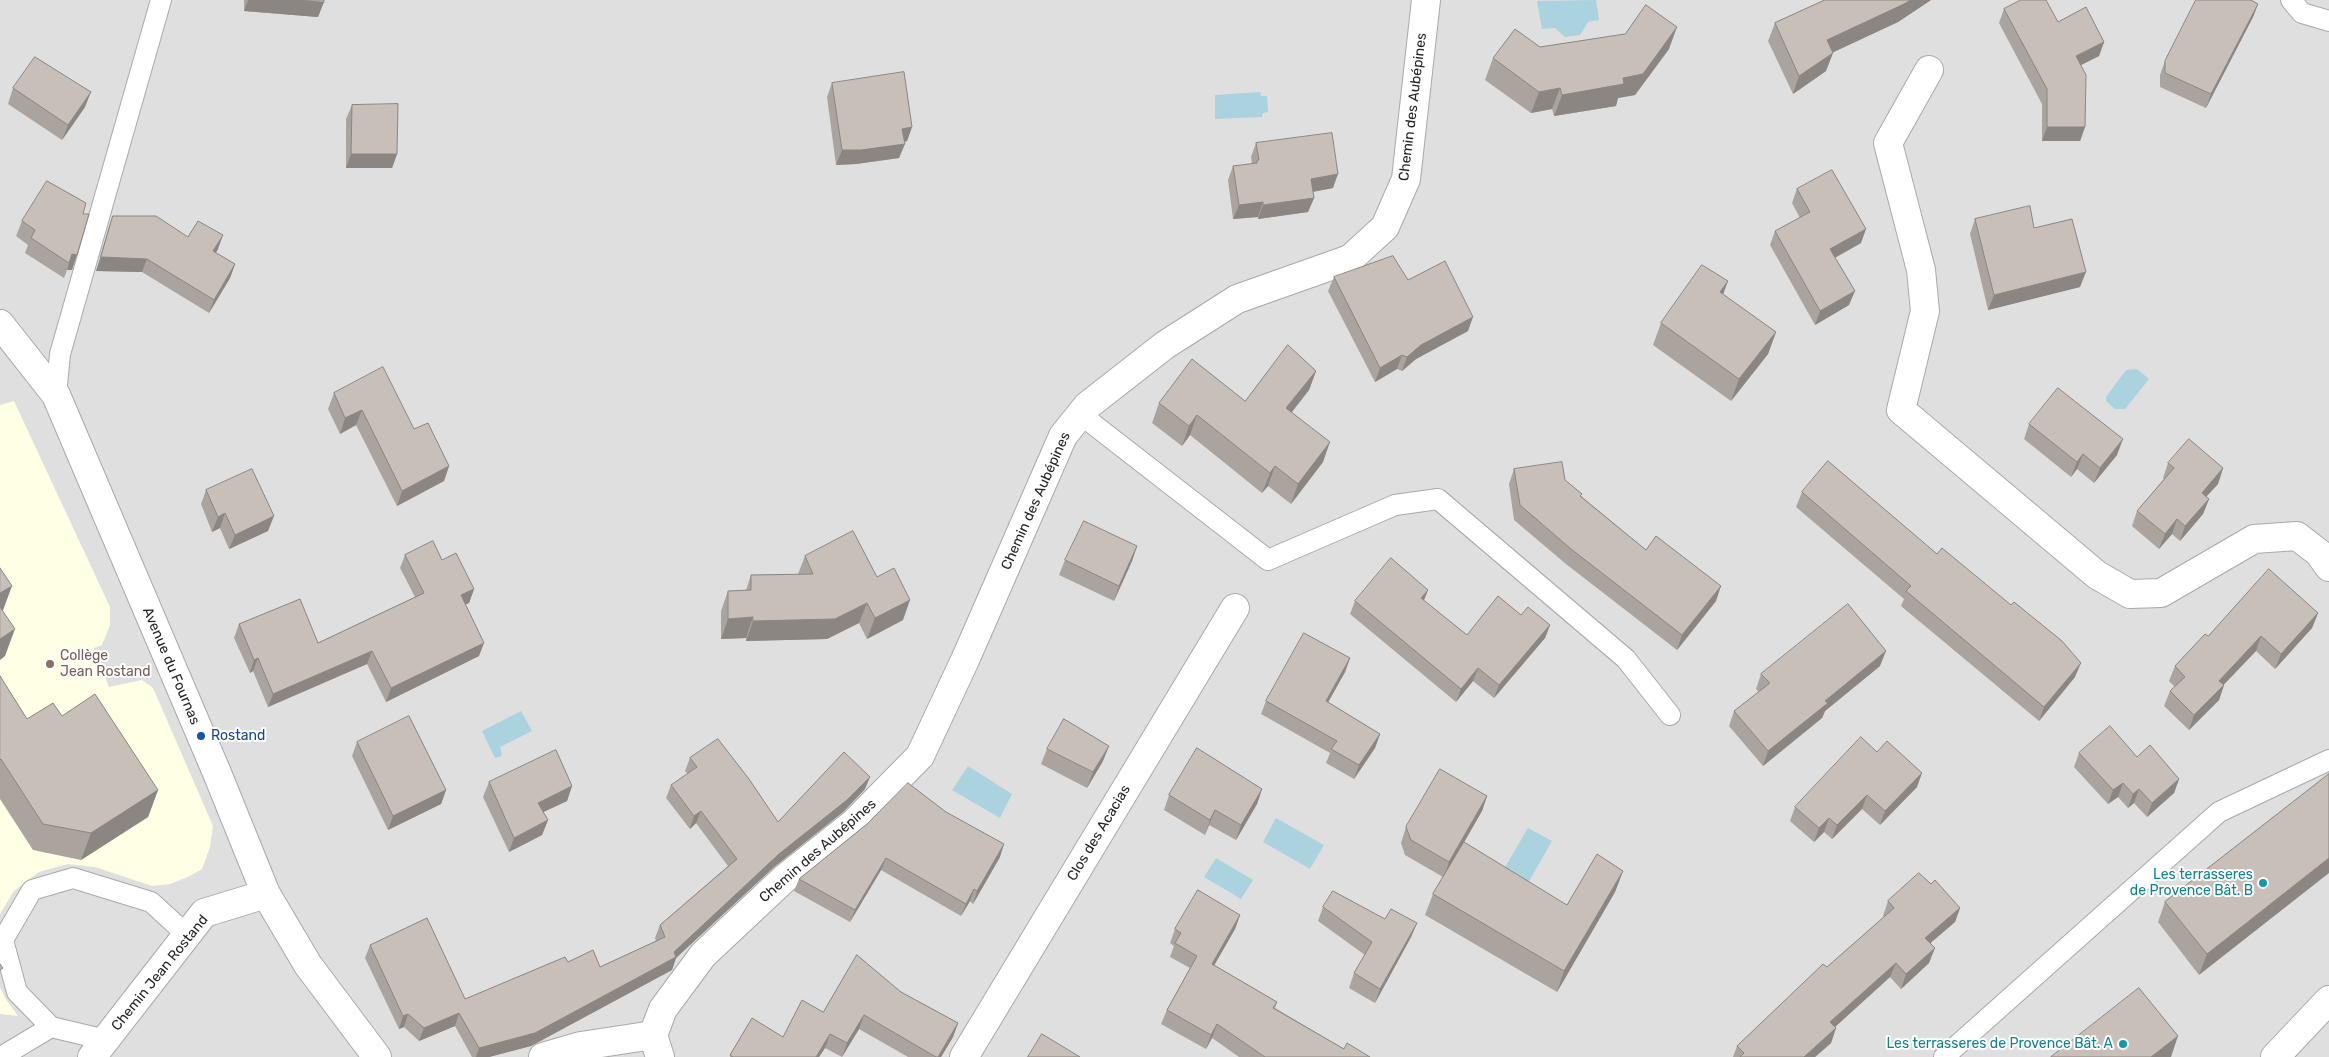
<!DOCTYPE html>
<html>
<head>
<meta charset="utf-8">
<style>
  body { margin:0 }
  canvas { display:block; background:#f2efe9 }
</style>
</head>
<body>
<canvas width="2329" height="1057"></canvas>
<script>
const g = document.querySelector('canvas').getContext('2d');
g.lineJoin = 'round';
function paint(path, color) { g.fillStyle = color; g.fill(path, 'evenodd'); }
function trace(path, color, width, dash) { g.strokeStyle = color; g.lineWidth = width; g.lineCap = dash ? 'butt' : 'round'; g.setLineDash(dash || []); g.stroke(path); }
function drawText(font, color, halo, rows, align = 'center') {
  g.font = font + ' Rubik,sans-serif'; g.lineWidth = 4; g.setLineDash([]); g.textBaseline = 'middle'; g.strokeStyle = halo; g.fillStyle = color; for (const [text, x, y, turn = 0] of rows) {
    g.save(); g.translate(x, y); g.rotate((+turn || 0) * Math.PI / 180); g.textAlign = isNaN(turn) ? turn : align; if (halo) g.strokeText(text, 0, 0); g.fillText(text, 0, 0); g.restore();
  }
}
const residential = new Path2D(`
  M0,0H2329V1057H0Z`);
const education = new Path2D(`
  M14,401L110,607V625L102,645L94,648L109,687L142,680L153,688L213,826L210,847L202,869L190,876L170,884L152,886L95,867L68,864L39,872L14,891L0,914V405Z
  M0,987L5,998L18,1016L0,1014Z`);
const water = new Path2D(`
  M1596,0L1599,20L1588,22L1580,35L1565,37L1555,28L1542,29L1537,1Z
  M1260,92L1261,96H1267L1268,112L1263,113L1262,117L1215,119V95Z
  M2137,369L2149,379L2125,409H2115L2106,401V397L2126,370Z
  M521,711L532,731L500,747L502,756L495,758L482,731Z
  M968,766L1012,794L1000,818L952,790Z
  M1276,818L1324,845L1310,869L1263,842Z
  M1528,828L1552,841L1528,883L1501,874Z
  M1216,858L1253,880L1241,899L1204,877Z`);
const lane = new Path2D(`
  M2291,0L2302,13L2329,21
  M56,395L60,354L161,0
  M1080,414L1268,560L1395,505L1438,499L1626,659L1670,715
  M106,1040L51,1027L17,992L3,940L32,890L73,878L151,902L187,935
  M1,1057L51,1027
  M1944,1057L2219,812L2329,760`);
const street = new Path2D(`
  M1929,70L1888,143L1921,270L1925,311L1901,410L2097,575L2130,594L2161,593L2254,539L2297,536L2319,553L2329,567
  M0,324L56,395L217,773L266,894L308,965L377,1057
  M92,1057L204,913L266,894
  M543,1057L581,1046L653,1035
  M660,1057L653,1035L663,1009L703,955L785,878L853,824L920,756L965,660L1063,436L1087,406L1165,345L1237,299L1350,259L1385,227L1406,179L1426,0
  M964,1057L1235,608
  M2275,1057L2329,1000`);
const wall = new Path2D(`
  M244,0H324L318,17L244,11Z
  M1825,0H1931L1898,22L1833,52L1826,71L1793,94L1768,41L1775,23Z
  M2258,4L2253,17L2206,108L2160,87V75L2165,61Z
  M2004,9L2058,22L2104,42L2099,56L2081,65L2085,127L2080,141H2042V104L1999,23Z
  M1540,47L1669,49L1635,95L1618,98L1616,106L1554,116L1552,109L1531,113L1485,80L1493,58Z
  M832,83L912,127L907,141L904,142L899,158L856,164L836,165L827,97Z
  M13,88L85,107L62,140L8,104Z
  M352,105L397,154L392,168H346V119Z
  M1256,143L1333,188L1313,192L1314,198L1308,212L1258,219V217L1233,219L1228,180L1233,166L1252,164L1251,157Z
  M1797,189L1861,243L1835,258L1849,305L1815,325L1770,245L1775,231L1800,218L1792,203Z
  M83,214L72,270H67L64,278L25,253L28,245L16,236L22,221Z
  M113,216L188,237L218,249L216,253L235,264L230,278L209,313L142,272L96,271L108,230Z
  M1975,219L2080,287L1988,310L1970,234Z
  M1334,277L1408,280L1468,331L1416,359L1402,371L1397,369L1375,382L1328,291Z
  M1723,295L1776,332L1768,354L1731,401L1653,345L1661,323Z
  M1316,371L1309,390L1292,412L1323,462L1291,504L1268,486L1262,493L1190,435L1182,446L1152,423L1159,403L1245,401Z
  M334,393L414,429L449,466L444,481L397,506L356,425L340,434L328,409Z
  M2029,424L2117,455L2094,483L2077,469L2071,477L2024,439Z
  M2168,463L2223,468L2218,484L2206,496L2209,499L2203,514L2180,541L2172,534L2159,549L2132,526L2137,511L2164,479L2163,478Z
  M1514,469L1565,480L1581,496L1646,550L1716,601L1677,650L1566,564L1514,520L1509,484Z
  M206,490L268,531L229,549L220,528L212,532L201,504Z
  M1802,492L1937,554L2075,677L2039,721L1901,606L1904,599L1796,507Z
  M1137,546L1132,561L1114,601L1059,575L1065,560Z
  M405,555L442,560L474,589L469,603L465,604L479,656L386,702L367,664L268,707L253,671L250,673L234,638L239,624L318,643L415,597L400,568Z
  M805,556L877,577L903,620L867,639L859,623L827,639L746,641V638L721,639V611L728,591L746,590L751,575L798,574Z
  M1355,601H1424L1467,635L1521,615L1550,625L1545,638L1494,698L1473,681L1456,702L1350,614Z
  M2318,613L2312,628L2275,669L2256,651L2223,685H2224L2219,700L2189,730L2164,706L2170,691L2175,687L2169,681L2175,666L2208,636Z
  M1350,658L1345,672L1328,702L1380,734L1375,748L1354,779L1326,763L1330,753L1261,714L1266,701Z
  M1880,666L1825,711L1822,718L1763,766L1729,726L1734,711L1759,692L1756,689L1761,674Z
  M0,676L27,719L62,716L158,790L148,817L81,860L33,850L0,799Z
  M357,742L446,790L441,804L388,830L352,756Z
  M1047,749L1103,761L1087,788L1041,764Z
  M1877,752L1917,787L1880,825L1862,809L1832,839L1824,832L1814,842L1790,821L1795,807Z
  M2079,753L2137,757L2179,779L2174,793L2147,817L2134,803L2128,808L2118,797L2108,804L2074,767Z
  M690,758L778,822L865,789L843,812L774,867L676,958L672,970L531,1046L489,1057H472L455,1026L419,1041L404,1027L399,1029L365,958L370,945L465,999L568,962L600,967L656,941L655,938L660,925L728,866L696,823L690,829L666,798L671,785L688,774L685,771Z
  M2329,774L2199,975L2158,922L2165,902Z
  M489,782L572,786L567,801L543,812L548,820L542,835L509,852L483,797Z
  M1262,789L1257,804L1236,840L1209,825L1205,835L1164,810L1169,795Z
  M1487,796L1482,811L1460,849L1567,905L1623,871L1615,892L1557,992L1425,915L1433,894L1443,877L1405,855L1401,843L1406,827Z
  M867,824L1000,857L973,904L970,901L961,916L881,870L850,922L794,891L799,879Z
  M1931,884L1960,908L1955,922L1930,943L1929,963L1901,989L1890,977L1835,1027L1836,1028L1831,1043L1815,1057H1733L1737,1046L1884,917L1883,916L1888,901Z
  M1323,907L1385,919L1417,923L1411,937L1375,1003L1349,988L1354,973L1365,955L1318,921Z
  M1240,915L1235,929L1214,965L1277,1002L1275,1008L1344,1049L1370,1057H1239L1212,1038L1206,1049L1161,1024L1167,1010L1190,968L1170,957L1174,946L1170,943L1175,929Z
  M901,992L958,1023L953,1037L941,1057H908L859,1029L842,1057L825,1048L819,1057H730V1055L783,1037L823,1012Z`);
const shadedWall = new Path2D(`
  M248,0H297L324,2L318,17L244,11Z
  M1911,0H1931L1898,22L1821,58L1827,40Z
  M2258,4L2253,17L2206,108L2211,94Z
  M1677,27L1669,49L1635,95L1618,98L1616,106L1554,116L1562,95L1623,78Z
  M2104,42L2099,56L2071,70L2076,56Z
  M1833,53L1826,71L1793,94L1799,76Z
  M1560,88L1552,109L1531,113L1539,92Z
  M91,92L85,107L62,140L68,125Z
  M912,127L907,141L897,143L902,129Z
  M2047,127H2085L2080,141H2042Z
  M905,144L899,158L856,164L836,165L842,150Z
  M351,154H397L392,168H346Z
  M1338,174L1333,188L1306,193L1311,179Z
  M1314,198L1308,212L1258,219L1263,205Z
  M1263,202L1258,217L1233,219L1239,205Z
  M1866,229L1861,243L1825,263L1830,249Z
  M223,235L218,249L208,265L213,251Z
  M72,254L77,255L72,270H67Z
  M101,257L147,259L142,272L96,271Z
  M235,264L230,278L209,313L214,300Z
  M2086,272L2080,287L1988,310L1994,295Z
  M1728,281L1720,303V292Z
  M1855,291L1849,305L1815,325L1820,311Z
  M1473,317L1468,331L1416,359L1402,371L1407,357L1421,345Z
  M1776,332L1768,354L1731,401L1739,379Z
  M1402,355L1397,369L1375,382L1380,368Z
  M1316,371L1309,390L1279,428L1286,408Z
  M362,410L356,425L340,434L345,418Z
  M1197,415L1190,435L1182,446L1189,426Z
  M2123,439L2117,455L2094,483L2100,468Z
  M1330,442L1323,462L1291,504L1298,484Z
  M2083,454L2077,469L2071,477L2077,462Z
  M449,466L444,481L397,506L402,491Z
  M1275,466L1268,486L1262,493L1270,473Z
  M2223,468L2218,484L2196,508L2202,493Z
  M2209,499L2203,514L2180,541L2185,526Z
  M225,513L220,528L212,532L218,517Z
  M274,516L268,531L229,549L235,535Z
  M2177,519L2172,534L2159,549L2165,534Z
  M1137,546L1132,561L1114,601L1119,586Z
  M12,586L2,613L0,614V593Z
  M1721,586L1716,601L1677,650L1682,635Z
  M474,589L469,603L456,609L461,595Z
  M1428,590L1423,603L1421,598Z
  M910,600L903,620L867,639L875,618Z
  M867,603L859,623L827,639L746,641L753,621Z
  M2318,613L2312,628L2275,669L2281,654Z
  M753,617L746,638L721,639L728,619Z
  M1550,625L1545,638L1494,698L1499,685Z
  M15,629L5,656L0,660V639Z
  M2261,636L2256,651L2213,696L2219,681Z
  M484,643L479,656L386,702L391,688Z
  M372,651L367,664L268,707L273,694Z
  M1886,651L1880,666L1825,711L1822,718L1763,766L1768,751L1825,701Z
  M258,658L253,671L250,673L254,660Z
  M1350,658L1345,672L1321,715L1326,701Z
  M2081,663L2075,677L2039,721L2044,707Z
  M1478,668L1473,681L1456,702L1461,689Z
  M2224,685L2219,700L2189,730L2194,715Z
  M1380,734L1375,748L1354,779L1359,765Z
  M1109,746L1103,761L1087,788L1093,772Z
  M1922,773L1917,787L1880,825L1885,811Z
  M870,777L865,789L843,812L774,867L676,958L672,970L531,1046L489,1057H476L479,1048L674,952L779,854Z
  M2179,779L2174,793L2147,817L2152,803Z
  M2123,783L2118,797L2108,804L2113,790Z
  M572,786L567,801L533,817L538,803Z
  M1262,789L1257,804L1236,840L1241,825Z
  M2139,789L2134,803L2128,808L2133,794Z
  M158,790L148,817L81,860L91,833Z
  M446,790L441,804L388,830L393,816Z
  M1867,795L1862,809L1832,839L1837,825Z
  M1487,796L1482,811L1444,877L1449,862Z
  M1215,810L1205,835L1210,820Z
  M701,811L696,823L690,829L694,816Z
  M1829,818L1824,832L1814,842L1819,828Z
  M548,820L542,835L509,852L514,838Z
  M1004,844L1000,857L973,904L977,891Z
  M886,858L881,870L850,922L855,910Z
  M2329,858V873L2199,975L2207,954Z
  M1623,871L1615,892L1557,992L1564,971Z
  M974,889L970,901L961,916L966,904Z
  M1960,908L1955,922L1920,952L1925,938Z
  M1240,915L1235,929L1207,978L1212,964Z
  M1417,923L1411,937L1375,1003L1380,989Z
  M1935,948L1929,963L1901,989L1906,974Z
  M1896,963L1890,977L1825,1036L1830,1022Z
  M459,1013L455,1026L419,1041L424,1028Z
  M408,1014L404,1027L399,1029L403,1016Z
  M864,1015L859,1029L842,1057L847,1043Z
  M958,1023L953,1037L941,1057H938Z
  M1217,1024L1212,1038L1206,1049L1211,1035Z
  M1836,1028L1831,1043L1815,1057H1804Z
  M830,1034L825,1048L819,1057H816Z
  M2178,1036L2171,1057H2151Z`);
const building = new Path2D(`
  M297,0H324V2Z
  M1825,0H1911L1904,4L1827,40L1833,53L1799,76L1775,23Z
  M2021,0H2046L2058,22L2086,7L2104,42L2076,56L2086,75L2085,127H2047V89L2004,9Z
  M2196,0H2251L2258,4L2211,94L2165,73V61Z
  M1646,5L1677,27L1643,74L1623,78L1624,84L1562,95L1560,88L1539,92L1493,58L1515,29L1540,47L1625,34Z
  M35,57L91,92L68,125L13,88Z
  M904,72L912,127L902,129L905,144L861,150H842L832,83Z
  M398,104L397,154H351L352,105Z
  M1332,133L1338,174L1311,179L1314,198L1263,205V202L1239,205L1233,166L1257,163V160H1259L1256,143Z
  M1832,170L1866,229L1830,249L1855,291L1820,311L1775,231L1810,212L1797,189Z
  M47,181L86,203L83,214H89L77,255L72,254L69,263L31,238L35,230L22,221Z
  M2030,206L2034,228L2072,219L2086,272L1994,295L1975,219Z
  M113,216H156L188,237L198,221L223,235L213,251L235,264L214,300L147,259L101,257Z
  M1393,256L1408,280L1445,261L1473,317L1421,345L1407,357L1402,355L1380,368L1334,277Z
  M1702,265L1728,281L1720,292L1776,332L1739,379L1661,323Z
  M1288,345L1316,371L1286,408L1330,442L1298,484L1275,466L1270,473L1197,415L1189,426L1159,403L1192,359L1245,401Z
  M383,367L414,429L428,423L449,466L402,491L362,410L345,418L334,393Z
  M2058,388L2123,439L2100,468L2083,454L2077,462L2029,424Z
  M2189,439L2223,468L2202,493L2209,499L2185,526L2177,519L2165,534L2137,511L2174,468L2168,463Z
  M1828,461L1937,554L1942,548L2011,605L2014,602L2062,641L2081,663L2044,707L1906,591L1911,586L1802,492Z
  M1562,462L1565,480L1582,494L1580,496L1646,550L1656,536L1721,586L1682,635L1571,549L1520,505L1514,469Z
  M252,469L274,516L235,535L225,513L218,517L206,490Z
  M1084,521L1137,546L1119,586L1065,560Z
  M853,531L877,577L894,568L910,600L875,618L867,603L835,619L753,621V617L728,619V591L751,590V575L813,574L805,556Z
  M433,541L442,560L456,553L474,589L461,595L484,643L391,688L372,651L273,694L258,658L254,660L239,624L300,599L318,643L424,593L405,555Z
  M1391,558L1428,590L1421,598L1467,635L1498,596L1521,615L1528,607L1550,625L1499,685L1478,668L1461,689L1355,601Z
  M0,568L12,586L0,593Z
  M2269,569L2318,613L2281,654L2261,636L2219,681L2224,685L2194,715L2170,691L2185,677L2175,666L2205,634L2208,636Z
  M1848,604L1886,651L1825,701L1828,703L1768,751L1734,711L1770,683L1761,674Z
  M0,607L15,629L0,639Z
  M1304,633L1350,658L1326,701L1380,734L1359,765L1331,749L1337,741L1266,701Z
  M0,676L27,719L53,703L62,716L95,694L158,790L91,833L43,824L1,759L0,760Z
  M409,716L446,790L393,816L357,742Z
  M1064,719L1109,746L1093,772L1047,749Z
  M2110,726L2137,757L2150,745L2179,779L2152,803L2139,789L2133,794L2123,783L2113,790L2079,753Z
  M1861,737L1877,752L1887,741L1922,773L1885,811L1867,795L1837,825L1829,818L1819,828L1795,807Z
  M718,739L749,779L778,822L844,752L870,777L847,800L779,854L674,952L676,957L535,1033L479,1048L459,1013L424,1028L408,1014L403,1016L370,945L427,918L465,999L565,957L568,962L593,950L600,967L665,937L660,925L737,859L701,811L694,816L671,785L697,767L690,758Z
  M1197,748L1262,789L1241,825L1215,810L1210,820L1169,795Z
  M556,750L572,786L538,803L548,820L514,838L489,782Z
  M1440,769L1487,796L1449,862L1411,840L1406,827Z
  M2329,774V858L2207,954L2165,902Z
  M908,783L946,812L1004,844L977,891L974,889L966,904L886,858L855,910L799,879L867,824Z
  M1464,842L1567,905L1597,854L1623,871L1564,971L1433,894Z
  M1919,873L1931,884L1935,880L1960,908L1925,938L1935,948L1906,974L1896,963L1830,1022L1836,1028L1804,1057H1740L1744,1053L1737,1046L1823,964L1827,967L1894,908L1888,901Z
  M1198,890L1240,915L1212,964L1277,1002L1273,1008L1344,1049L1347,1043L1370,1057H1265L1217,1024L1211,1035L1167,1010L1197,956L1175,943L1181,933L1175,929Z
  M1333,891L1385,919L1391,909L1417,923L1380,989L1354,973L1372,942L1323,907Z
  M857,955L901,992L958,1023L938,1057H936L864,1015L847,1043L830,1034L816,1057H733L730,1055L752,1018L783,1037L802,1000L823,1012Z
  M0,964L3,968L0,970Z
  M2139,988L2178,1036L2151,1057H2051Z
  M1042,1034L1080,1057H1028Z`);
const markers = [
  [50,664,5,"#8d6e63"],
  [201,736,5,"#1a4fb4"],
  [2263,883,5,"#0f9aa8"],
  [2123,1044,5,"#0f9aa8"]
];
const streetNames = [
  ["Chemin des Aubépines",1413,107,-83],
  ["Chemin des Aubépines",1036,501,-66],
  ["Avenue du Fournas",171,666,67],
  ["Clos des Acacias",1099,833,-59],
  ["Chemin des Aubépines",818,851,-41],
  ["Chemin Jean Rostand",160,973,-51]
];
const educationNames = [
  ["Collège",60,656],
  ["Jean Rostand",60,672]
];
const transitNames = [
  ["Rostand",211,736]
];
const cultureNames = [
  ["Les terrasseres",2253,875],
  ["de Provence Bât. B",2253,891],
  ["Les terrasseres de Provence Bât. A",2113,1044]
];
paint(residential, '#e0dfdf');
paint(education, '#ffffe5');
paint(water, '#aad3df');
trace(lane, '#a9a9a9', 22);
trace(street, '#a9a9a9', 30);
trace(lane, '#fff', 20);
trace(street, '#fff', 28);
paint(wall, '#aba49e');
paint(shadedWall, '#8b8681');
paint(building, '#c7bfb8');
trace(building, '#8b8681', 1);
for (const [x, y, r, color] of markers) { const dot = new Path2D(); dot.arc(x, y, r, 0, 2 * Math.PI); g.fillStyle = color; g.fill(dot); trace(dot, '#fff', 2); }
drawText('14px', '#222', '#fff', streetNames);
drawText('14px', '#785e54', '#fff', educationNames, 'left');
drawText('14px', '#164399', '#fff', transitNames, 'left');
drawText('14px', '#0d838f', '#fff', cultureNames, 'right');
</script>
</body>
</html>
